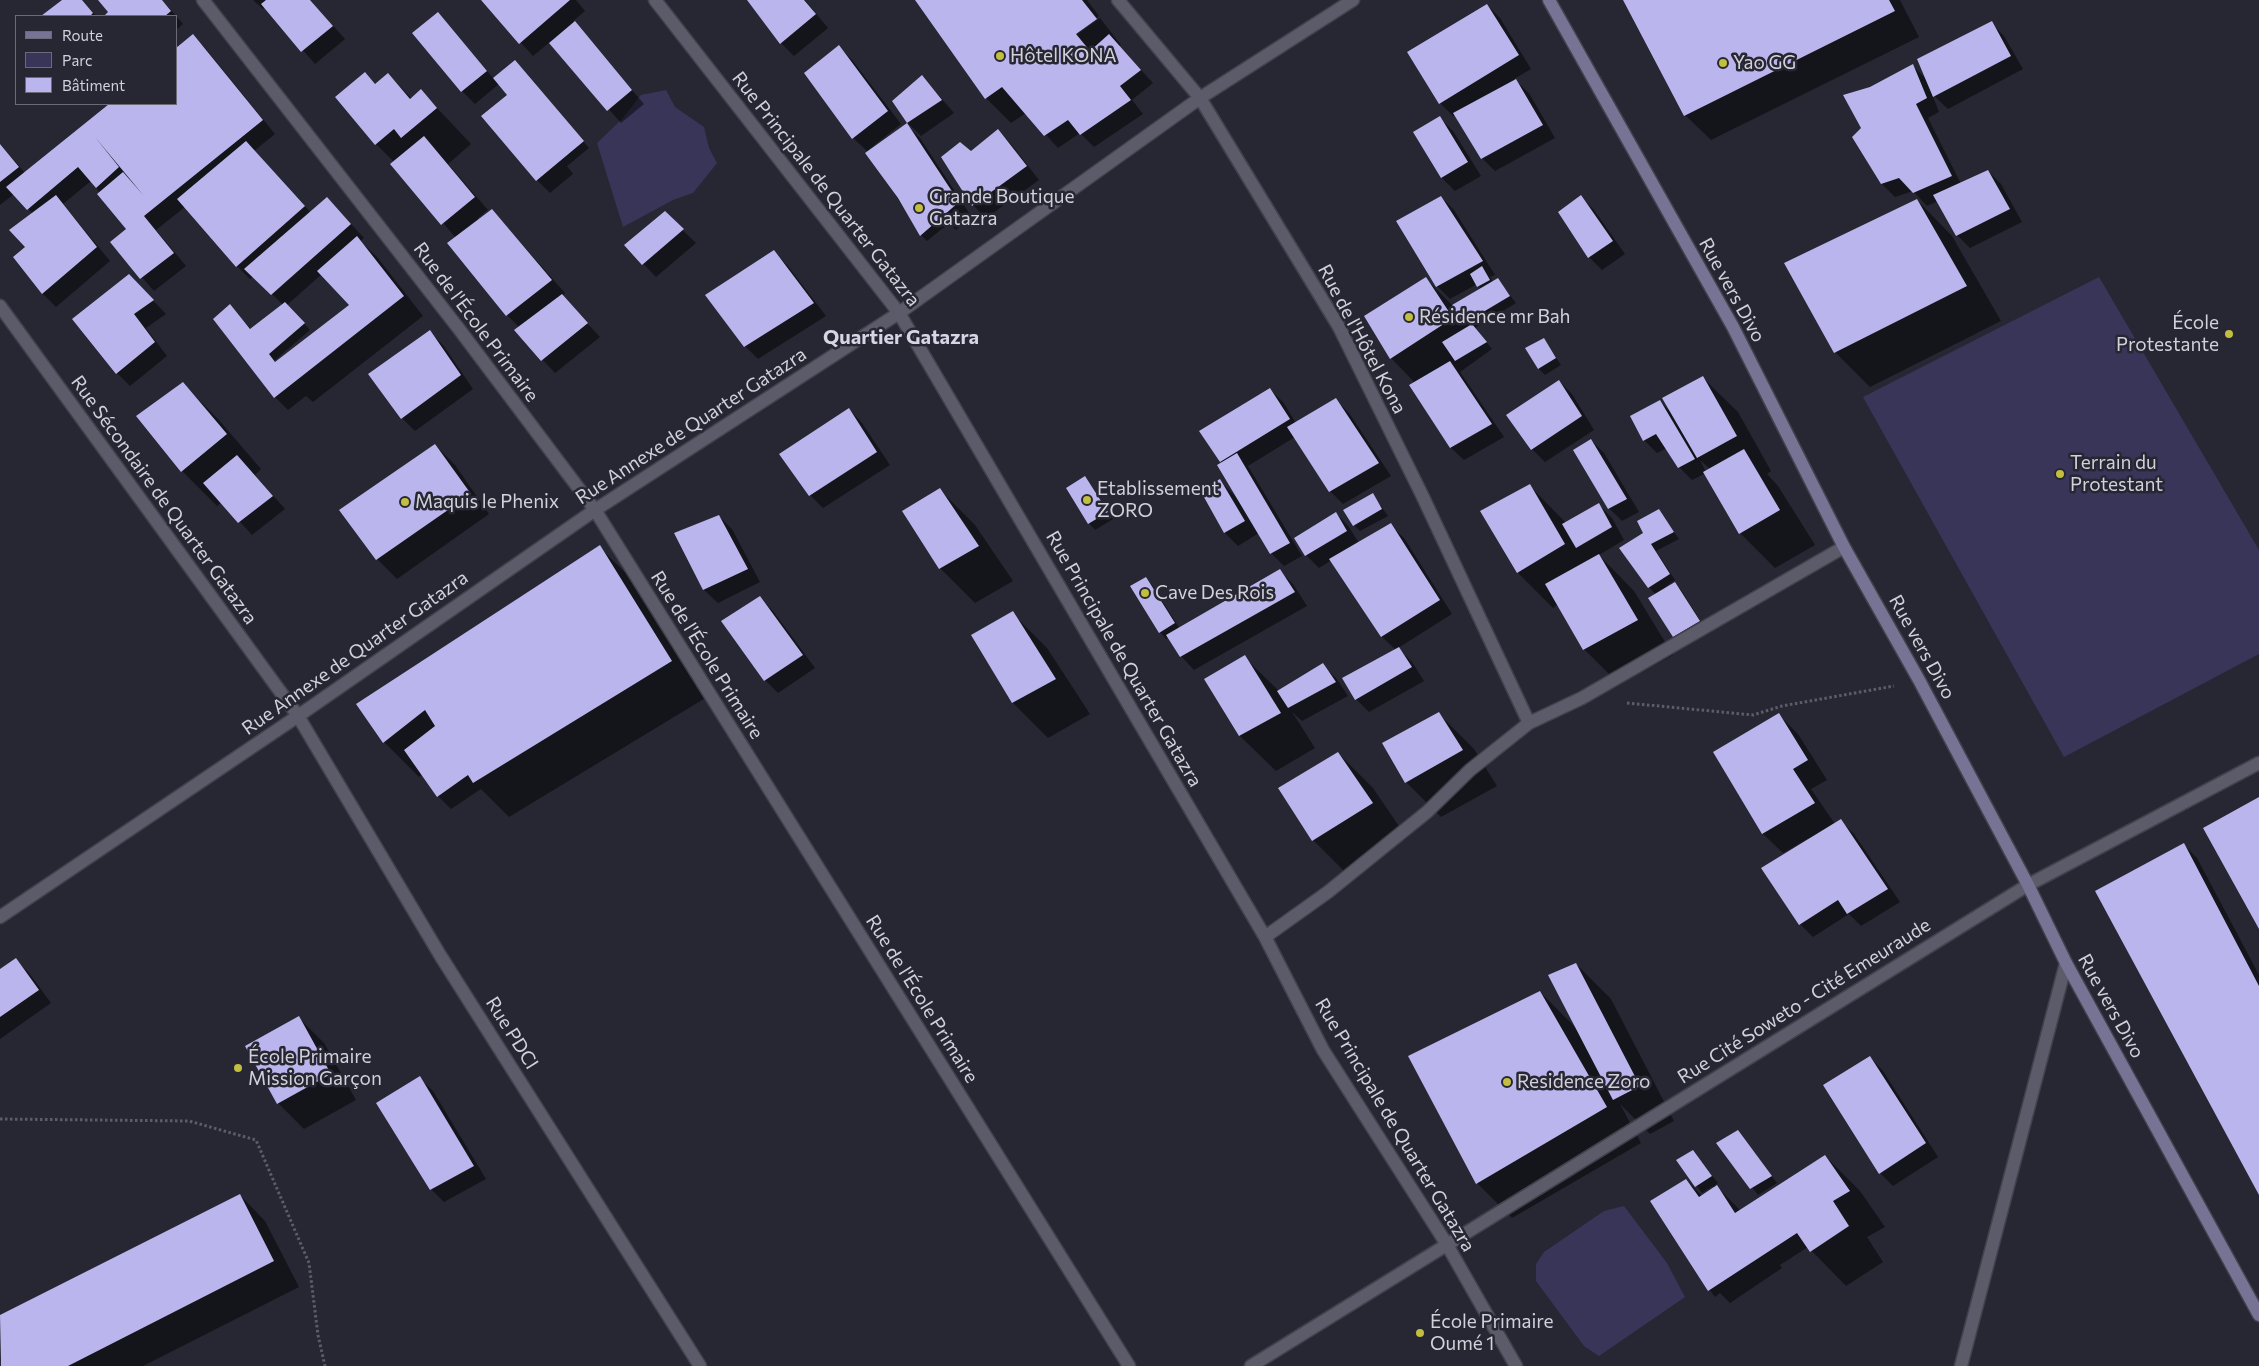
<!DOCTYPE html>
<html>
<head>
<meta charset="utf-8">
<style>
  body { margin:0 }
  #map { position:relative; width:2259px; height:1366px; overflow:hidden; background:#272633; font-family:Commissioner,sans-serif }
  canvas { display:block }
  .legend { position:absolute; left:15px; top:15px; width:162px; height:90px; box-sizing:border-box; background:#272633; border:1px solid #6b6a76; margin:0; padding:6px 9px; list-style:none; font-size:15px; color:#d2d1da }
  .legend li { display:flex; align-items:center; gap:10px; height:25px }
  .legend b { width:25px; border:1px solid #6b6a76 }
</style>
</head>
<body>
<div id="map">
<canvas width="2259" height="1366"></canvas>
<ul class="legend">
<li><b style="height:6px;background:#767394"></b>Route</li>
<li><b style="height:14px;background:#393558"></b>Parc</li>
<li><b style="height:14px;background:#bab6ed"></b>Bâtiment</li>
</ul>
</div>
<script>
const g = document.querySelector('canvas').getContext('2d');
g.lineJoin = 'round';
function paint(path, color) { g.fillStyle = color; g.fill(path, 'evenodd'); }
function trace(path, color, width, dash) { g.strokeStyle = color; g.lineWidth = width; g.lineCap = dash ? 'butt' : 'round'; g.setLineDash(dash || []); g.stroke(path); }
function drawText(font, color, halo, rows, align = 'center') {
  g.font = font + ' Commissioner,sans-serif'; g.lineWidth = 5; g.setLineDash([]); g.textBaseline = 'middle'; g.strokeStyle = halo; g.fillStyle = color; for (const [text, x, y, turn = 0] of rows) {
    g.save(); g.translate(x, y); g.rotate((+turn || 0) * Math.PI / 180); g.textAlign = isNaN(turn) ? turn : align; if (halo) g.strokeText(text, 0, 0); g.fillText(text, 0, 0); g.restore();
  }
}
const green = new Path2D(`
  M666,90L675,107L704,127L709,148L717,163L693,193L673,200L623,227L597,143L622,119L641,95Z
  M2099,277L2259,550V654L2064,757L1863,397Z
  M1624,1206L1667,1263L1685,1297L1599,1356L1584,1346L1536,1281V1264L1544,1252L1604,1211Z`);
const shadow = new Path2D(`
  M64,0H82L96,16H43Z
  M99,0H162L176,16H105L109,12Z
  M253,0H310L345,39L315,64L265,7L263,9Z
  M482,0H576L585,11L573,21L644,104L621,123L550,42L533,56Z
  M748,0H805L828,28L794,56L781,43Z
  M916,0H1087L1099,16L1075,33V36L1100,18L1121,45L1119,46L1153,83L1132,100L1143,114L1094,147L1080,133L1058,148L1026,113L1011,123L986,98Z
  M1624,0H1900L1919,37L1711,140L1685,115Z
  M1487,5L1500,18L1531,69L1514,79L1529,93L1555,138L1495,171L1482,158L1456,115L1453,116L1440,103Z
  M438,14L494,79L521,68L589,148L567,166L573,174L550,193L537,180L509,95L499,84L475,104L462,91Z
  M176,16L183,24L176,30Z
  M1991,23L2004,36L2023,69L1948,109L1932,94L1939,112L1928,118L1961,184L1988,171L2001,184L2022,222L1970,248L1957,235L1938,201L1927,206L1913,191L1895,197L1882,184L1854,137L1863,128L1871,88L1913,66L1927,80Z
  M193,36L206,49L275,134L254,151L311,213L340,212L364,238L360,241L377,257L423,316L313,402L306,396L288,410L275,397L215,319L230,306L252,330L283,305L254,276L250,279L237,266L185,207L156,230L186,266L154,291L112,243L128,230L91,181L63,204L110,261L56,307L43,294L15,257L27,247L33,214L14,194L0,205V144L25,173L111,104H176ZM322,274L351,305L276,363L274,361L310,330L287,305Z
  M839,47L852,60L901,124L867,151L868,152L907,125L920,138L971,216L956,230L949,223L927,241L921,235L868,152L853,138Z
  M388,74L412,99L421,91L471,144L448,164L488,210L478,218L479,220L492,210L565,293L562,296L600,337L555,373L516,331L520,328L507,315L449,243L456,238L392,164L394,162L376,144V85Z
  M922,76L954,113L921,136L908,123L894,101Z
  M1440,118L1453,131L1481,176L1455,191L1442,178L1415,133Z
  M998,131L1011,144L1039,180L986,218L973,205L943,158L971,152Z
  M1441,197L1454,210L1495,275L1490,277L1493,282L1497,279L1516,303L1475,328L1492,349L1460,372L1504,437L1464,460L1450,447L1415,383L1391,358L1365,317L1426,279L1453,306L1481,289L1477,284L1450,299L1437,286L1398,221Z
  M1581,197L1594,210L1625,254L1602,270L1589,257Z
  M1917,200L1952,236L2001,321L1870,387L1835,352Z
  M665,213L696,243L656,277L625,245Z
  M774,252L787,265L826,316L758,359L745,346Z
  M142,289L166,314L146,328L167,356L130,386L117,373L74,319Z
  M430,332L443,345L473,389L415,431L402,418Z
  M1544,340L1561,365L1545,375L1539,369L1527,349Z
  M1702,377L1738,412L1771,471L1767,474L1778,486L1815,545L1775,568L1740,533L1706,473L1692,480L1679,467L1667,448L1657,453L1644,440L1659,401L1671,412ZM1700,460L1710,469L1706,472Z
  M1559,381L1572,394L1594,430L1545,462L1532,449Z
  M183,384L218,419L261,469L255,475L285,509L252,535L222,502L217,506L182,471Z
  M1270,389L1283,402L1296,423L1336,400L1349,413L1391,476L1343,504L1330,491L1295,437L1248,466L1302,556L1284,566L1271,553L1259,533L1238,546L1225,533L1201,490L1220,481L1237,498L1221,461Z
  M849,409L862,423L890,465L823,508L810,495Z
  M1591,440L1604,453L1639,512L1622,521L1609,508Z
  M435,445L455,465L489,514L397,579L377,559L341,511Z
  M1085,478L1113,519L1095,530L1089,523Z
  M1529,485L1566,523L1599,505L1612,518L1624,540L1599,555L1634,591L1673,655L1619,684L1584,649L1558,604L1553,608L1518,573Z
  M940,490L975,525L1013,581L975,603L940,568Z
  M1372,494L1388,516L1360,531L1354,525Z
  M1659,511L1679,539L1656,551L1675,580L1665,587L1666,589L1675,584L1681,590L1705,628L1680,642L1674,636L1656,595L1649,587L1645,533Z
  M1336,513L1349,527L1359,543L1390,525L1404,538L1452,614L1398,648L1412,662L1424,681L1369,712L1356,699L1396,650L1382,637L1332,560L1319,568L1306,555Z
  M719,516L732,529L760,582L718,603L704,590L675,534Z
  M599,547L635,582L707,697L509,817L481,789L451,809L438,796L423,774L419,777L384,742Z
  M1280,571L1293,584L1307,606L1194,670L1181,656L1169,637L1166,639L1160,632L1132,586L1146,579L1152,585L1180,629Z
  M760,598L773,611L815,668L778,693L765,680Z
  M1012,613L1047,648L1090,714L1048,738L1013,703L973,636Z
  M1244,657L1279,691L1322,665L1336,678L1348,696L1302,721L1292,712L1315,748L1276,771L1240,736L1206,680Z
  M1439,714L1474,749L1497,786L1441,817L1406,782Z
  M1778,714L1798,734L1827,780L1811,789L1835,824L1841,821L1854,834L1900,902L1861,926L1849,914L1813,937L1800,924L1810,840L1809,838L1783,853L1763,834L1714,752Z
  M1338,753L1373,788L1407,838L1348,875L1313,840Z
  M2184,845L2197,858L2259,975V1193Z
  M16,960L29,973L51,1003L0,1039V971Z
  M1576,964L1611,999L1674,1121L1650,1134L1620,1104L1641,1143L1512,1218L1477,1183L1540,992L1577,1029Z
  M299,1018L324,1043L356,1100L304,1129L278,1103L247,1047Z
  M1870,1057L1883,1071L1938,1157L1893,1186L1880,1173Z
  M419,1078L433,1091L486,1179L444,1202L431,1189Z
  M1738,1132L1777,1183L1758,1195L1718,1143Z
  M1693,1152L1718,1183L1715,1185L1741,1211L1825,1156L1860,1191L1885,1227L1867,1237L1883,1262L1846,1286L1808,1247L1780,1265L1782,1268L1730,1303L1720,1293L1715,1297L1694,1269L1696,1268L1686,1180L1702,1196L1714,1188L1713,1186L1702,1193L1678,1160Z
  M240,1195L265,1221L299,1287L143,1366H3L0,1361V1317Z`);
const building = new Path2D(`
  M62,0H82L93,13L90,16H41Z
  M98,0H162L171,11L165,16H104L108,12Z
  M266,0H310L333,26L301,52L261,4Z
  M481,0H570L519,44Z
  M747,0H804L816,14L780,44Z
  M915,0H1082L1097,19L1076,34L1090,51L1109,34L1141,70L1120,86L1131,100L1080,135L1068,120L1044,136L1002,87L985,99Z
  M1623,0H1889L1895,11L1684,116Z
  M1487,4L1519,55L1439,104L1407,52Z
  M438,12L487,71L461,92L412,33Z
  M575,21L632,90L607,111L549,43Z
  M1992,21L2011,56L1933,97L1917,59Z
  M193,34L263,120L144,216L174,253L140,279L110,242L126,229L97,194L123,172L144,196L95,137L119,167L96,188L78,167L27,210L6,187L109,104H176V48Z
  M839,45L888,111L852,139L804,73Z
  M515,60L584,141L536,181L481,116L507,95L493,78Z
  M1913,64L1927,98L1916,104L1952,176L1913,193L1899,178L1881,184L1852,137L1861,128L1843,95L1870,87Z
  M365,72L375,84L388,73L410,99L421,89L437,108L401,138L394,129L375,145L335,97Z
  M922,75L942,100L907,123L892,101Z
  M1516,79L1543,125L1481,159L1453,113Z
  M1440,116L1468,162L1441,178L1413,132Z
  M907,123L959,202L920,236L898,198L865,153Z
  M998,129L1027,166L972,206L941,157L960,142L971,151Z
  M424,136L475,197L441,225L390,164Z
  M246,141L305,206L236,267L177,199Z
  M0,144L19,167L0,182Z
  M1988,170L2010,209L1956,236L1933,195Z
  M56,195L97,247L42,294L13,257L25,247L9,230Z
  M1581,195L1613,241L1588,258L1558,212Z
  M1441,196L1483,261L1436,287L1396,221Z
  M327,197L351,224L271,295L244,269Z
  M1917,199L1967,286L1834,353L1784,263Z
  M492,209L552,280L506,316L447,243Z
  M665,211L684,229L642,265L624,245Z
  M357,236L404,296L274,398L213,319L230,304L250,329L285,302L305,323L269,354L275,362L349,305L317,271Z
  M774,250L814,303L744,347L705,295Z
  M1482,266L1490,280L1477,287L1470,274Z
  M129,274L154,300L134,314L155,342L116,374L72,319Z
  M1426,277L1453,318L1390,359L1364,316Z
  M1498,278L1510,296L1463,324L1452,305Z
  M562,294L588,323L541,361L514,330Z
  M1472,324L1487,342L1455,361L1442,342Z
  M430,330L461,375L401,419L368,374Z
  M1544,338L1556,358L1538,369L1525,348Z
  M1450,361L1492,424L1450,448L1409,385Z
  M1703,376L1737,436L1697,458L1662,398Z
  M1559,380L1582,416L1531,450L1506,415Z
  M183,382L227,434L181,472L136,416Z
  M1270,388L1290,419L1220,462L1199,431Z
  M1336,398L1379,463L1329,492L1287,427Z
  M1660,400L1695,459L1678,468L1656,434L1643,441L1630,416Z
  M849,408L877,452L809,496L779,454Z
  M1591,439L1627,499L1608,509L1573,450Z
  M435,444L471,494L376,560L339,510Z
  M1744,449L1780,510L1739,534L1703,472Z
  M1237,453L1290,543L1270,554L1217,465Z
  M237,455L273,496L238,523L203,483Z
  M1085,476L1108,512L1088,524L1066,488Z
  M1220,479L1245,521L1224,533L1200,490Z
  M1530,484L1565,544L1517,573L1480,511Z
  M940,488L979,546L939,569L902,511Z
  M1373,493L1382,509L1353,526L1343,510Z
  M1599,503L1612,527L1576,548L1562,524Z
  M1659,509L1674,532L1651,544L1670,574L1648,588L1619,548L1643,533L1637,521Z
  M1336,512L1347,531L1305,556L1294,538Z
  M719,515L748,569L703,590L674,533Z
  M1391,523L1440,600L1381,637L1329,559Z
  M600,545L672,661L473,783L468,775L437,797L404,750L435,726L425,710L383,743L356,704Z
  M1599,554L1638,620L1583,650L1545,584Z
  M1280,569L1295,592L1180,657L1166,635Z
  M1146,577L1175,623L1159,633L1130,586Z
  M1675,582L1700,621L1673,637L1648,598Z
  M760,596L803,655L764,681L721,621Z
  M1013,611L1056,679L1012,703L971,635Z
  M1399,647L1412,667L1355,700L1342,678Z
  M1245,655L1281,713L1239,736L1204,679Z
  M1323,663L1336,682L1288,708L1277,691Z
  M1439,712L1463,750L1405,783L1382,743Z
  M1779,713L1808,760L1793,769L1815,803L1762,834L1713,752Z
  M1338,752L1373,803L1312,841L1278,788Z
  M2259,797V929L2203,828Z
  M1841,819L1888,889L1847,914L1838,900L1799,925L1761,868Z
  M2184,843L2259,986V1195L2095,891Z
  M16,958L39,990L0,1017V969Z
  M1576,963L1640,1086L1613,1100L1548,975Z
  M1540,991L1607,1107L1476,1184L1408,1056Z
  M299,1016L331,1074L277,1104L245,1046Z
  M1870,1056L1926,1143L1879,1174L1823,1085Z
  M420,1076L474,1166L430,1190L376,1103Z
  M1738,1130L1772,1176L1750,1189L1716,1143Z
  M1693,1150L1712,1176L1695,1187L1676,1160Z
  M1825,1155L1850,1191L1833,1201L1849,1226L1810,1252L1797,1233L1708,1291L1650,1201L1686,1179L1699,1197L1717,1185L1735,1213Z
  M240,1194L274,1261L68,1366H1L0,1315Z`);
const path = new Path2D(`
  M1627,703L1753,715L1782,706L1894,686
  M0,1119L189,1121L256,1140L309,1263L318,1335L325,1366`);
const street = new Path2D(`
  M203,0L459,329L595,510L1129,1366
  M655,0L899,313L1265,937L1323,1050L1446,1243L1516,1366
  M1118,0L1200,98L1339,327L1422,495L1529,723
  M0,306L298,716L440,955L700,1366
  M0,917L298,716L595,510L899,313L1200,98L1353,0
  M1265,937L1328,892L1427,812L1470,770L1529,723L1582,698L1844,547
  M1251,1366L2028,885L2259,763
  M1961,1366L2066,963`);
const secondary = new Path2D(`
  M1549,0L1733,327L1844,547L1919,680L2028,885L2066,963L2259,1315`);
const markers = [
  [1000,56,5,"#c1be40"],
  [1723,63,5,"#c1be40"],
  [919,208,5,"#c1be40"],
  [1409,317,5,"#c1be40"],
  [2229,334,5,"#c1be40"],
  [2060,474,5,"#c1be40"],
  [1087,500,5,"#c1be40"],
  [405,502,5,"#c1be40"],
  [1145,593,5,"#c1be40"],
  [238,1068,5,"#c1be40"],
  [1507,1082,5,"#c1be40"],
  [1420,1333,5,"#c1be40"]
];
const poiNames = [
  ["Hôtel KONA",1010,56],
  ["Yao GG",1733,63],
  ["Grande Boutique",929,197],
  ["Gatazra",929,219],
  ["Résidence mr Bah",1419,317],
  ["École",2219,323,"right"],
  ["Protestante",2219,345,"right"],
  ["Terrain du",2070,463],
  ["Protestant",2070,485],
  ["Etablissement",1097,489],
  ["ZORO",1097,511],
  ["Maquis le Phenix",415,502],
  ["Cave Des Rois",1155,593],
  ["École Primaire",248,1057],
  ["Mission Garçon",248,1079],
  ["Residence Zoro",1517,1082],
  ["École Primaire",1430,1322],
  ["Oumé 1",1430,1344]
];
const streetNames = [
  ["Rue Principale de Quarter Gatazra",826,189,52],
  ["Rue vers Divo",1732,290,61],
  ["Rue de l'École Primaire",476,322,53],
  ["Rue de l'Hôtel Kona",1362,339,62],
  ["Rue Annexe de Quarter Gatazra",691,426,-33],
  ["Rue Sécondaire de Quarter Gatazra",164,500,54],
  ["Rue vers Divo",1922,647,61],
  ["Rue Annexe de Quarter Gatazra",355,653,-35],
  ["Rue de l'École Primaire",707,655,58],
  ["Rue Principale de Quarter Gatazra",1124,659,60],
  ["Rue de l'École Primaire",922,999,58],
  ["Rue Cité Soweto - Cité Emeuraude",1804,1001,-32],
  ["Rue vers Divo",2111,1006,61],
  ["Rue PDCI",512,1033,58],
  ["Rue Principale de Quarter Gatazra",1395,1125,59]
];
const neighbourhoodNames = [
  ["Quartier Gatazra",901,337]
];
paint(green, '#393558');
paint(shadow, '#0007');
paint(building, '#bab6ed');
trace(street, '#42414c', 15);
trace(secondary, '#42414c', 15);
trace(path, '#5d5c68', 3, [2.5, 2.5]);
trace(street, '#5c5b6a', 12);
trace(secondary, '#767394', 12);
for (const [x, y, r, color] of markers) { const dot = new Path2D(); dot.arc(x, y, r, 0, 2 * Math.PI); g.fillStyle = color; g.fill(dot); trace(dot, '#272633', 2); }
drawText('19px', '#d2d1da', '#272633', poiNames, 'left');
drawText('19px', '#d2d1da', '#272633', streetNames);
drawText('bold 20px', '#d5d5e6', '#272633', neighbourhoodNames);
</script>
</body>
</html>
